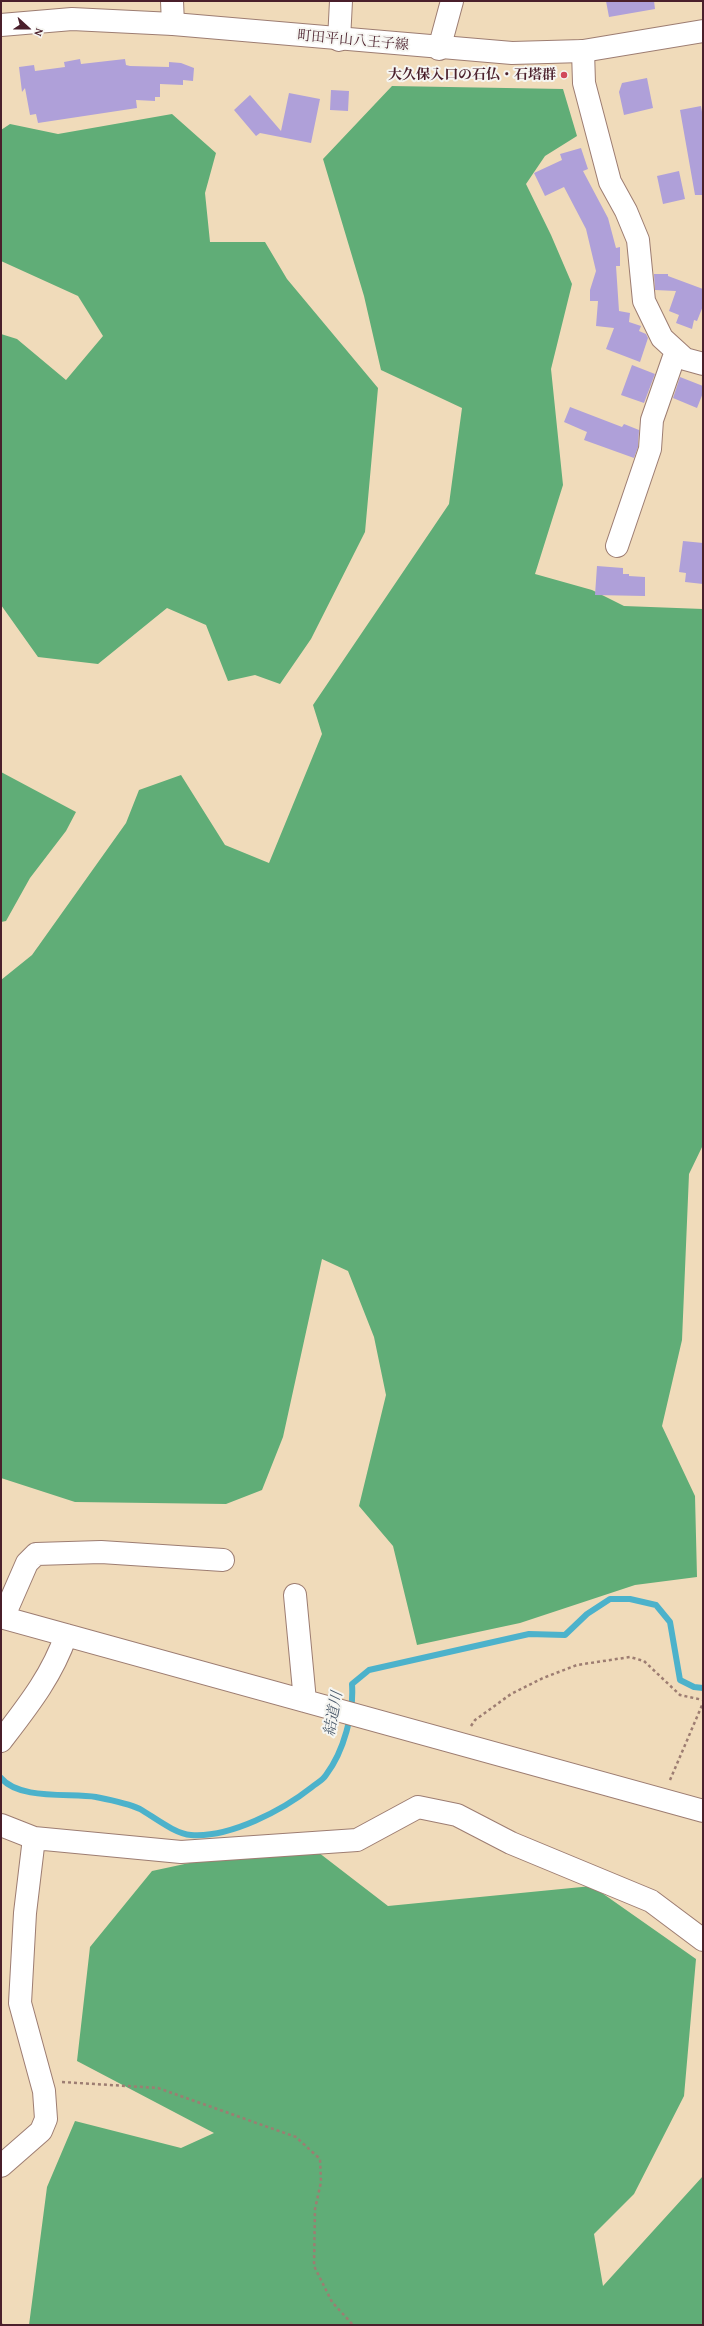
<!DOCTYPE html>
<html>
<head>
<meta charset="utf-8">
<style>
  body { margin:0 }
  #map { position:relative; width:704px; height:2326px; overflow:hidden; background:#f0dbba; font-family:"Gentium Book Plus",serif }
  canvas { display:block }
  .frame { position:absolute; inset:0; border:2px solid #4a1f2b; pointer-events:none }
  .north { position:absolute; left:8px; top:8px; width:40px; height:40px; -webkit-text-stroke:3px #f6f6f2; paint-order:stroke; rotate:111deg; font-size:11px; font-weight:700; line-height:16px; text-align:center; color:#4a1f2b }
  .north::after { content:''; display:block; margin:auto; width:14px; height:18px; background:#4a1f2b; clip-path:polygon(50% 0,100% 100%,50% 72%,0 100%) }
</style>
</head>
<body>
<div id="map">
<canvas width="704" height="2326"></canvas>
<div class="frame"></div>
<div class="north">N</div>
</div>
<script>
const g = document.querySelector('canvas').getContext('2d');
g.lineJoin = 'round';
function paint(path, color) { g.fillStyle = color; g.fill(path, 'evenodd'); }
function trace(path, color, width, dash) { g.strokeStyle = color; g.lineWidth = width; g.lineCap = dash ? 'butt' : 'round'; g.setLineDash(dash || []); g.stroke(path); }
function drawText(font, color, halo, rows, align = 'center') {
  g.font = font + ' "Gentium Book Plus","Noto Serif JP",serif'; g.lineWidth = 4; g.setLineDash([]); g.textBaseline = 'middle'; g.strokeStyle = halo; g.fillStyle = color; for (const [text, x, y, turn = 0] of rows) {
    g.save(); g.translate(x, y); g.rotate((+turn || 0) * Math.PI / 180); g.textAlign = isNaN(turn) ? turn : align; if (halo) g.strokeText(text, 0, 0); g.fillText(text, 0, 0); g.restore();
  }
}
const forest = new Path2D(`
  M392,86L563,89L577,136L545,156L526,184L551,235L572,284L551,369L563,485L535,574L592,590L624,606L703,609V1145L689,1174L682,1340L662,1426L695,1496L697,1577L635,1585L520,1623L417,1645L393,1546L359,1506L386,1395L374,1337L348,1271L322,1259L283,1437L262,1490L226,1504L75,1502L1,1478V980L32,955L126,823L139,790L181,775L225,845L269,863L322,734L313,705L449,504L462,408L381,370L364,296L323,159Z
  M172,114L216,153L205,193L210,242H265L287,279L378,388L365,532L311,639L280,684L255,675L228,681L206,625L167,608L98,664L38,657L1,605V334L17,339L66,380L103,336L78,296L1,261V130L10,124L58,134Z
  M1,772L76,812L66,831L30,878L6,921L1,922Z
  M301,1839L388,1906L592,1886L696,1959L684,2096L634,2194L594,2234L603,2286L703,2176V2325H29L47,2187L75,2121L181,2148L214,2133L77,2061L90,1947L152,1871Z`);
const stream = new Path2D(`
  M1,1778C19,1800 70,1793 96,1797C111,1800 127,1803 140,1809C154,1817 175,1834 191,1835C230,1838 283,1810 312,1787C317,1783 323,1780 326,1775C344,1751 354,1713 352,1684L369,1670L529,1634L565,1635L587,1614L610,1599H630L656,1605L670,1622L680,1680L694,1687L703,1688`);
const building = new Path2D(`
  M606,1H654L655,9L609,17Z
  M80,59L81,64L125,59L126,65L130,66L169,67V62L181,63L194,68L193,81L183,80V85L160,84V97H155V101L136,100L137,108L38,123L36,114L30,115L25,88L22,92L19,67L34,65L35,71L65,67L64,62Z
  M647,78L653,108L624,115L619,92L622,83Z
  M331,90L349,91L348,111L330,110Z
  M289,93L320,99L311,143L260,133L256,136L234,110L250,95L281,131Z
  M701,106L703,118V195H695L680,110Z
  M581,148L588,169L583,171L608,218L616,248L620,247V266H616L619,311L630,313L629,322L641,326L639,331L646,334L648,338L640,362L606,349L614,328L596,326L598,301H590V290L596,271L586,229L564,187L545,196L534,173L562,160L560,154Z
  M679,171L685,199L663,204L657,176Z
  M654,274H668V276L703,289V306L697,321L694,320L692,329L676,323L679,315L669,311L676,291L655,290Z
  M632,365L655,374L644,403L621,395Z
  M680,377L703,386V393L697,408L673,398Z
  M570,407L622,427L624,424L639,430L638,447L634,458L584,440L587,432L564,422Z
  M683,541L703,543V584L685,582L686,573L679,572Z
  M597,566L623,568V574H629V576L645,577V596L595,595Z`);
const path = new Path2D(`
  M471,1726L475,1720L511,1694L543,1678L577,1665L630,1657L644,1661L680,1695L703,1700
  M670,1780L703,1703
  M62,2082L158,2088L296,2137L320,2159L321,2182L315,2209L314,2266L332,2302L353,2325
  M1,2324L2,2325`);
const minor = new Path2D(`
  M172,1L173,24
  M339,40L341,1
  M439,49L452,1
  M583,51L584,83L610,182L626,211L638,240L644,301L662,338L685,359L703,364
  M617,546L650,449L652,420L676,351
  M295,1595L305,1701
  M1,1617L703,1811
  M3,1618L27,1563L36,1554L101,1552L223,1560
  M1,1741C27,1707 52,1676 66,1635
  M1,1825L34,1838L181,1852L357,1840L418,1807L457,1815L511,1843L651,1901L703,1940
  M1,2166L41,2131L46,2119L44,2091L20,2003L25,1913L34,1838`);
const major = new Path2D(`
  M1,25L72,19L173,24L512,53L583,51L703,31`);
const markers = [
  [564,75,4,"#d1495b"]
];
const streetNames = [
  ["町田平山八王子線",353,41,5]
];
const poiNames = [
  ["大久保入口の石仏・石塔群",556,75]
];
const waterNames = [
  ["結道川",334,1714,-79]
];
paint(forest, '#60ad77');
trace(stream, '#4cb2cb', 6);
paint(building, '#afa0d9');
trace(minor, '#9d7d72', 24);
trace(major, '#9d7d72', 24);
trace(path, '#9d7d72', 2.5, [3, 3]);
trace(minor, '#fff', 22);
trace(major, '#fff', 22);
for (const [x, y, r, color] of markers) { const dot = new Path2D(); dot.arc(x, y, r, 0, 2 * Math.PI); g.fillStyle = color; g.fill(dot); trace(dot, '#f6f6f2', 1.5); }
drawText('14px', '#4a1f2b', '#f6f6f2', streetNames);
drawText('bold 14px', '#4a1f2b', '#f6f6f2', poiNames, 'right');
drawText('italic 15px', '#4b5a6b', '#f6f6f2', waterNames);
</script>
</body>
</html>
